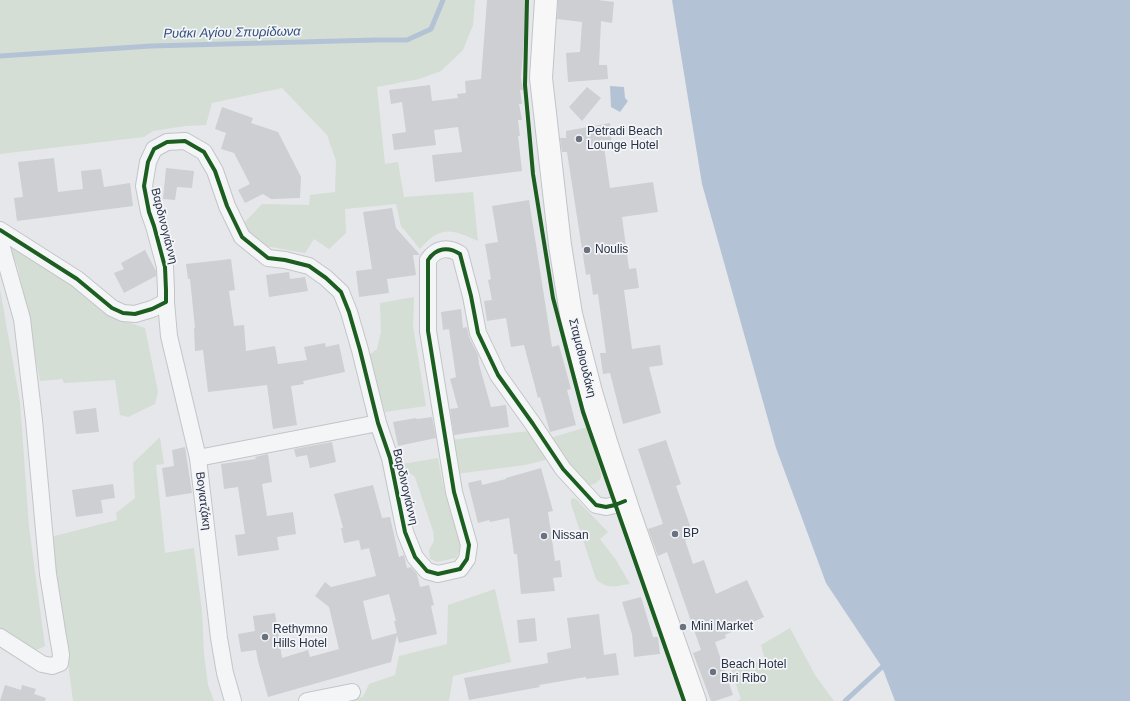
<!DOCTYPE html>
<html>
<head>
<meta charset="utf-8">
<style>
  body { margin:0 }
  canvas { display:block; background:#e5e7ea }
</style>
</head>
<body>
<canvas width="1130" height="701"></canvas>
<script>
const g = document.querySelector('canvas').getContext('2d');
g.lineJoin = 'round';
function paint(path, color) { g.fillStyle = color; g.fill(path, 'evenodd'); }
function trace(path, color, width, dash) { g.strokeStyle = color; g.lineWidth = width; g.lineCap = dash ? 'butt' : 'round'; g.setLineDash(dash || []); g.stroke(path); }
function drawText(font, color, halo, rows, align = 'center') {
  g.font = font + ' Helvetica,sans-serif'; g.lineWidth = 3.5; g.setLineDash([]); g.textBaseline = 'middle'; g.strokeStyle = halo; g.fillStyle = color; for (const [text, x, y, turn = 0] of rows) {
    g.save(); g.translate(x, y); g.rotate((+turn || 0) * Math.PI / 180); g.textAlign = isNaN(turn) ? turn : align; if (halo) g.strokeText(text, 0, 0); g.fillText(text, 0, 0); g.restore();
  }
}
const green = new Path2D(`
  M0,0H475L473,25L463,50L441,71L419,79L377,87L385,164L398,162L404,197L473,192L478,241C452,229 440,225 420,249L401,226L396,204L345,209L346,233L329,249L314,239L305,253L259,245L243,224L262,204L309,205L310,195L335,192L336,161L327,135L282,88L212,103L206,125L185,126L153,131L144,137L0,154Z
  M9,245L44,265L116,318L145,328L158,392L155,404L128,417L120,415L115,380L64,383L62,379L40,381L18,268Z
  M0,289L20,402L29,527L45,646L34,651L0,630Z
  M414,297L413,326L426,406L385,412L368,356L377,349L381,332L380,303Z
  M587,427L601,473V478L596,483L588,486L578,477L550,438Z
  M529,431L549,459L525,465L456,474L450,440Z
  M160,437L164,464L156,465L165,553L194,548L202,611L204,654L208,685L214,701H73L69,670L47,538L117,520L116,513L135,498L133,463Z
  M438,458C441,475 444,491 449,507C452,520 459,530 460,543C460,549 459,553 456,558L437,562L430,559L429,550L434,541L433,531L415,477L406,470L402,464Z
  M572,498L576,499L608,532L600,539L616,560L630,584C616,586 607,590 596,579L571,504V501Z
  M495,589L511,662L453,676L449,701H345L363,697L369,684L395,675L399,656L447,644L448,605Z
  M790,628L815,675L834,701H737L741,699L731,670L765,660L761,645Z`);
const water = new Path2D(`
  M672,0H1130V701H895L882,667L826,583L776,448L702,184Z
  M610,86L624,87L625,98L628,101L620,112L611,107Z`);
const stream = new Path2D(`
  M0,56L151,46L376,40H407L431,29L443,0
  M845,701L882,667`);
const building = new Path2D(`
  M487,0H527L521,77L523,90H520L522,104H519L522,120H518L520,136H518L522,171L435,182L432,155L462,152L458,127L434,130L436,145L394,150L392,134L406,132L402,102L391,104L389,90L430,85L432,101L458,98L457,94L466,93L465,81L481,79Z
  M558,0H598L614,2L612,23L601,21L599,65H607L608,79L568,82L566,53L580,52L582,22L557,19Z
  M587,87L601,98L582,121L569,107Z
  M222,107L253,118L251,123L278,132L301,177L300,198L271,199L263,194L245,203L238,190L250,184L234,153L221,149L226,133L215,129Z
  M610,123L612,147H604L610,188L653,182L658,212L622,217L629,269L636,268L639,288L624,290L632,349L660,345L663,365L649,367L661,413L623,424L610,373L603,374L600,353H606L598,294L593,295L590,274L586,275L567,152H562L560,138H566V131Z
  M54,158L58,192L83,189L81,171L101,169L104,187L130,183L133,206L17,221L14,198L23,197L18,162Z
  M166,168L194,171L192,188L177,187L175,200L163,199Z
  M529,200L552,347L559,345L571,389L567,390L576,425L550,432L540,397L538,398L524,345L511,347L506,318L487,321L484,301L492,300L488,280L491,279L485,244L498,242L492,206Z
  M392,208L396,228L420,255H413L416,275L387,279L389,293L359,297L356,271L372,269L363,212Z
  M145,250L156,271V276L124,293L114,273L124,269L121,263Z
  M231,259L235,290L229,291L234,326L244,325L246,351L275,346L278,364L307,360L304,347L325,343L326,347L339,344L345,372L303,381L304,384L291,386L297,425L273,429L267,385L208,392L203,350L195,351L194,328H195L190,279H188L186,264Z
  M289,272L290,279L305,277L308,291L269,297L266,275Z
  M461,309L463,328L467,327L469,337L478,355L479,364L491,407L506,405L509,427L454,435L450,409L458,408L450,379L456,377L449,329L443,330L441,312Z
  M96,408L99,432L76,434L73,411Z
  M432,417L436,438L398,446L393,422L416,418L417,419Z
  M666,440L681,484L676,486L694,537L685,540L693,564L704,560L716,594L747,580L764,617L725,635L726,638L715,642L733,695L715,701H711L693,653L701,650L667,552L658,556L648,529L663,524L638,449Z
  M332,442L336,462L310,468L307,455L296,457L294,449Z
  M185,447L192,493L166,497L162,468L174,466L172,450Z
  M268,454L272,482L262,484L267,516L293,512L296,534L277,537L279,550L238,556L235,535L245,534L238,487L224,489L221,464L256,459L255,457Z
  M541,468L553,511L548,512L555,561L560,560L562,577L553,578L555,591L521,594L517,554H514L509,518L490,522L489,520L478,523L468,483L481,480L482,485L506,479V478Z
  M113,484L115,498L101,500L103,513L76,517L72,490Z
  M373,485L382,518L390,517L399,557L404,555L407,568L411,567L417,574L420,587L429,585L434,605L431,606L437,634L399,643L397,635L391,662L268,697L258,661L256,650L241,652L238,634L255,631L253,616L275,613L282,658L308,650L310,657L339,649L329,607L315,596L325,582L331,587L376,576L369,548L361,550L359,540L344,543L341,528H343L334,494ZM389,594L396,621H394L397,633L372,640L363,601Z
  M641,597L653,637H658L660,654L634,657L632,634L622,602Z
  M599,614L604,655L616,653L619,675L586,679V677L539,685L540,687L469,700L464,678L548,663L547,653L571,648L567,618Z
  M535,618L537,641L519,643L517,620Z
  M5,685L21,690L22,685L36,689L34,694L46,698L45,701H0Z`);
const minor = new Path2D(`
  M0,230L77,279L112,308L123,313L135,314L152,309L166,302V290L165,267L154,226L149,212L144,186L148,162L154,149L167,142L185,141L204,152L215,171L227,206L242,237L268,258L285,260L309,266L326,278L341,292L349,312L360,350L378,423L390,458L405,532L415,557L427,571L438,574L460,569L467,559L469,545L454,492L428,331V260C436,248 448,246 460,254L471,296L478,333L498,375L533,424L563,469L596,505L606,507L615,505L625,501
  M0,241L22,319L34,420L48,574L58,637L60,648L61,655L60,663L52,666L42,664L0,637
  M166,302L169,336L198,458L219,638L225,673L233,701
  M198,458L378,423
  M307,701L352,692`);
const primary = new Path2D(`
  M546,0L541,78L560,245L571,314L591,392L606,442L629,512L695,701`);
const cycleway = new Path2D(`
  M527,0L525,85L533,174L553,298L583,412L684,701
  M0,230L77,279L112,308L123,313L135,314L152,309L166,302V290L165,267L154,226L149,212L144,186L148,162L154,149L167,142L185,141L204,152L215,171L227,206L242,237L268,258L285,260L309,266L326,278L341,292L349,312L360,350L378,423L390,458L405,532L415,557L427,571L438,574L460,569L467,559L469,545L454,492L428,331V260C436,248 448,246 460,254L471,296L478,333L498,375L533,424L563,469L596,505L606,507L615,505L625,501`);
const markers = [
  [579,139,4,"#6b727f"],
  [587,250,4,"#6b727f"],
  [675,534,4,"#6b727f"],
  [544,536,4,"#6b727f"],
  [683,627,4,"#6b727f"],
  [265,637,4,"#6b727f"],
  [713,672,4,"#6b727f"]
];
const poiNames = [
  ["Petradi Beach",587,132],
  ["Lounge Hotel",587,146],
  ["Noulis",595,250],
  ["BP",683,534],
  ["Nissan",552,536],
  ["Mini Market",691,627],
  ["Rethymno",273,630],
  ["Hills Hotel",273,644],
  ["Beach Hotel",721,665],
  ["Biri Ribo",721,679]
];
const streetNames = [
  ["Βαρδινογιάννη",164,226,76],
  ["Σταμαθιουδάκη",582,358,76],
  ["Βαρδινογιάννη",405,487,77],
  ["Βογιατζάκη",203,501,83]
];
const waterNames = [
  ["Ρυάκι Αγίου Σπυρίδωνα",232,33,-1]
];
paint(green, '#d5ded5');
paint(water, '#b3c3d5');
trace(stream, '#b3c3d5', 5);
paint(building, '#cdcfd3');
trace(minor, '#c3c5c8', 18);
trace(primary, '#c1c4c8', 24);
trace(minor, '#f4f5f6', 16);
trace(primary, '#f7f7f8', 22);
trace(cycleway, '#1b5e20', 4);
for (const [x, y, r, color] of markers) { const dot = new Path2D(); dot.arc(x, y, r, 0, 2 * Math.PI); g.fillStyle = color; g.fill(dot); trace(dot, '#f3f5f9', 1.5); }
drawText('12px', '#2a3345', '#f3f5f9', poiNames, 'left');
drawText('12px', '#2a3345', '#f3f5f9', streetNames);
drawText('italic 13px', '#32507a', '#f3f5f9', waterNames);
</script>
</body>
</html>
